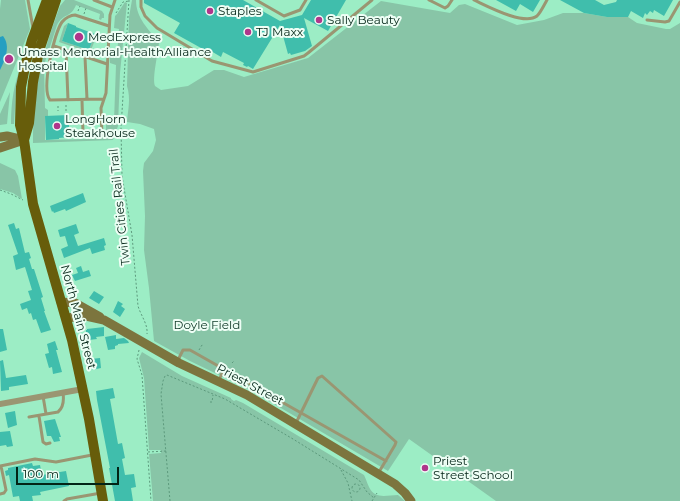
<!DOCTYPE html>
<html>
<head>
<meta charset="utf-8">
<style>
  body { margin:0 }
  #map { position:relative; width:680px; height:501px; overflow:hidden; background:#9cedc5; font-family:Montserrat,sans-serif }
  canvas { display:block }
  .scale { position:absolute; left:16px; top:467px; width:103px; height:18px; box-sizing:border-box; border:2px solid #022416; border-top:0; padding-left:5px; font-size:12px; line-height:14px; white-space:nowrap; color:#022416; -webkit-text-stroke:3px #eefef5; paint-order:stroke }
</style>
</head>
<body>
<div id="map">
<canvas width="680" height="501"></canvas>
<div class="scale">100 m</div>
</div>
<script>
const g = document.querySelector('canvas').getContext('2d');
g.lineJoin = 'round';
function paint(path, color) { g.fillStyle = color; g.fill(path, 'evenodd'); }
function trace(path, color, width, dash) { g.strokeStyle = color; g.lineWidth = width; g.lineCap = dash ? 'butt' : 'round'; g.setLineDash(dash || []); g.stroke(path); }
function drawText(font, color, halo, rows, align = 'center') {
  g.font = font + ' Montserrat,sans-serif'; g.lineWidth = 4; g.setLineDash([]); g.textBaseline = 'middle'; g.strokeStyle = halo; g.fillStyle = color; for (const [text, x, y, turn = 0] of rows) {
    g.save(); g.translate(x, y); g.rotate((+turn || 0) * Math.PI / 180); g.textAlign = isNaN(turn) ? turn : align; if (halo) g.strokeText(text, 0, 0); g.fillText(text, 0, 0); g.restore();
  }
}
const green = new Path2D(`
  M1,0H25L30,29L0,102V9Z
  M65,0H74L102,11L104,14V18H102L101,20L99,19L100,14L76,5C71,18 63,13 57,25L44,65L45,108L48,110V116H45V140L86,139L88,133H98L99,137L106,136V124L108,122L114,121L116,65L110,63V57L117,56L119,29L114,28L115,16L117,14L125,2L127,3L120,73L118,126L113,140L33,143C33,91 42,54 60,6Z
  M132,0H136C136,19 149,29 159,43C158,54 152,78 155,86L161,90L188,86L214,70H224L244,77L308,58L381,1L450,13L459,5L465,4L517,25L544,20L563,13H584L607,17H628L637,23L666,29H670L680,23V501H496L409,439L388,471L252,391L190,361L154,341L149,288L144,250L145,216L143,171L144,163L153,151L156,140L154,129L140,124L127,122C128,109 131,99 127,86L129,17Z
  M68,23L62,41L89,50L93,39L95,40L91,50L88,52L59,42L64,26Z
  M22,63L16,92L14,124H11C11,102 14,83 22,63Z
  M10,92L7,124L0,125V114Z
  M0,163L15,170L18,176L22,199L13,193L0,189Z
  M142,352L182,376L231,398V399L234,401L236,400L243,403L364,475C366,479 367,483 369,487C375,500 387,495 398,495L405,501H153L149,454L161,453V450H149L144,378L139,358Z`);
const water = new Path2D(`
  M3,36C11,46 5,60 0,70V37Z`);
const building = new Path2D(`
  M144,0H243L280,21L302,15L311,0H346L328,31L304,18L312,46L305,51L291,55L290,53L288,54L280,25L253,69L248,66L247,67L243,65L244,63L223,52L221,57L211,51L210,53L174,33L180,23L144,3Z
  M496,0H540L533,12L520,4L516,11Z
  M560,0H595L604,5L616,2L617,0H673L664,16L654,10L653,13L650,11L647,15L645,13L643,18L631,11L628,17H607L584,13Z
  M68,23L76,26V27L95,34L89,50L62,41Z
  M69,115V137L59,138V139L46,140L45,116Z
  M83,193L86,202L66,211L65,209L54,213L53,211L52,212L50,206Z
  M14,223L16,229L19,228L25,253L29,252L31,258L29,259L32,269H34L43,297L41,298L45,311H44L51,330L41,333L36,319L33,320L31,313L29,314L27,308L22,310L20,304L31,300L28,291L32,290L25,267L16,270L13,256L18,254L8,225Z
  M76,224L79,233L74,235L78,246L104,238L106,245L104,246L105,250L92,254L90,248L64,258L61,249L68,246L65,236L60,237L58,230Z
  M81,266L83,272L89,270L91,276L75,281L72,275L78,273L76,268Z
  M94,291L104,297L99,304L89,298Z
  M118,301L123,304L121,306L125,309L120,317L113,312Z
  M104,327V336L96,337L97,339L89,340L88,338H86V330H87V329Z
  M0,329H3L7,350L0,352Z
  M116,335V339L124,338L128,341L129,343L118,344V345L115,346V349L108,350L105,337Z
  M55,341L58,350H56L62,372L53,374L52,367L49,368L45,354L49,353L47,344Z
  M100,358L101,368L92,370L91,359Z
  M3,360L6,378L26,375L28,384L9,387V390L1,391L0,361Z
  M113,388L115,398L110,399L118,444L122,443L125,458L122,459L125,475L134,474L136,487L131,488L133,501H115L109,468H110L97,400L96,391Z
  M15,411L17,425L8,428L5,413Z
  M55,419L61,437H59L60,441L54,442L51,436H47L44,421Z
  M10,431L13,446L7,447L6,445L0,446V432Z
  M32,463L33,466L40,465L42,475L66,471L69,486L40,492L41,495L32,496L33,501H20L19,496L13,497L9,475L6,476L5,471L8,470V468Z`);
const path = new Path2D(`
  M129,0L121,128L122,176L132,235L138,306C141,316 148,324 147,334
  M78,11L80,6
  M116,13L123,2L129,1
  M84,14L86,8
  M66,105V111
  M58,106V111
  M0,190L11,194L23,200
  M139,350L137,359L142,375L151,501
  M199,350L202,345H204
  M232,363L234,361
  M210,402H212L213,395
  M148,452L166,451
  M341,470L348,483L352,501
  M352 488a4 4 0 1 1 8 0a4 4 0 1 1-8 0Z
  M170,501L161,394L163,381L165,376L167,375L225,399L293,439L359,480L367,492L374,498
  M372,501L377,493`);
const lane = new Path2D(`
  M28,0L33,28
  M94,0L112,7
  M141,0V7L145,16L157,28L212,61L253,72L304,56L308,53L372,0
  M256,0L284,16L300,10L306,0
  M429,0L445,8L448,6L452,0
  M474,0C487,6 524,26 537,16C541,12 544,5 547,0
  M647,20L665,22L669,21L680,2
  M54,46L107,64
  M66,50L68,100
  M85,57L87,99
  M104,99L50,100C41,89 54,33 62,22C65,18 71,15 75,15L109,26
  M82,100L83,133
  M102,135L101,108L106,93L110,15L115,0
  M178,360L183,350H190L386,461
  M219,380L224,369
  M43,396L46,414
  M39,416L43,442L46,444L50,443
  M29,417L58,412C64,407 64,400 63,393
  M296,423L318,378L322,376L396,442L395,445L379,472
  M0,466L35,459L56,462L92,455
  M0,494L4,493L6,490L1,466
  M64,501L67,499L101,493`);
const street = new Path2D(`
  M0,404L83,389`);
const secondary = new Path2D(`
  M0,137L7,136L24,140
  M0,148L24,140
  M61,302L75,303L100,317
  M66,318L86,316L104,320L179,363L247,395L395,484L405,493L411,501`);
const primary = new Path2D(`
  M47,0L32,40L26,62L21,87L20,125L24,140L33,204L72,340L89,419L103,501
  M24,140L29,123L33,82L39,51L56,0`);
const markers = [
  [210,11,4,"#af368b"],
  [319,20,4,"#af368b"],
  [248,32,4,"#af368b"],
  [79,37,5,"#af368b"],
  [9,59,5,"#af368b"],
  [57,126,4,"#af368b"],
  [425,468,4,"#af368b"]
];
const poiNames = [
  ["Staples",218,11],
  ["Sally Beauty",327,20],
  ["TJ Maxx",256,32],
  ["MedExpress",88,37],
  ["Umass Memorial-HealthAlliance",18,52],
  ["Hospital",18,66],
  ["LongHorn",65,119],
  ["Steakhouse",65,133],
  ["Priest",433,461],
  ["Street School",433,475]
];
const streetNames = [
  ["Twin Cities Rail Trail",120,207,-96],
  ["North Main Street",78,317,75],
  ["Priest Street",250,385,28]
];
const parkNames = [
  ["Doyle Field",207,325]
];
paint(green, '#88c5a7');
paint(water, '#259fc1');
paint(building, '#40beac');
trace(path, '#5c997c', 1, [2, 2]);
trace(lane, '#9a9672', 3);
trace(street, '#9a9672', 6);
trace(secondary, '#7c753e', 9);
trace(primary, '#675d0b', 10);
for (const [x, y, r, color] of markers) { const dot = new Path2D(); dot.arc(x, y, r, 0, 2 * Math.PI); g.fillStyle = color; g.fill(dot); trace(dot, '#eefef5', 1.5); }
drawText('12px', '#022416', '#eefef5', poiNames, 'left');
drawText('12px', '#022416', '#eefef5', streetNames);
drawText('12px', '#0d3826', '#eefef5', parkNames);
</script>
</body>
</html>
